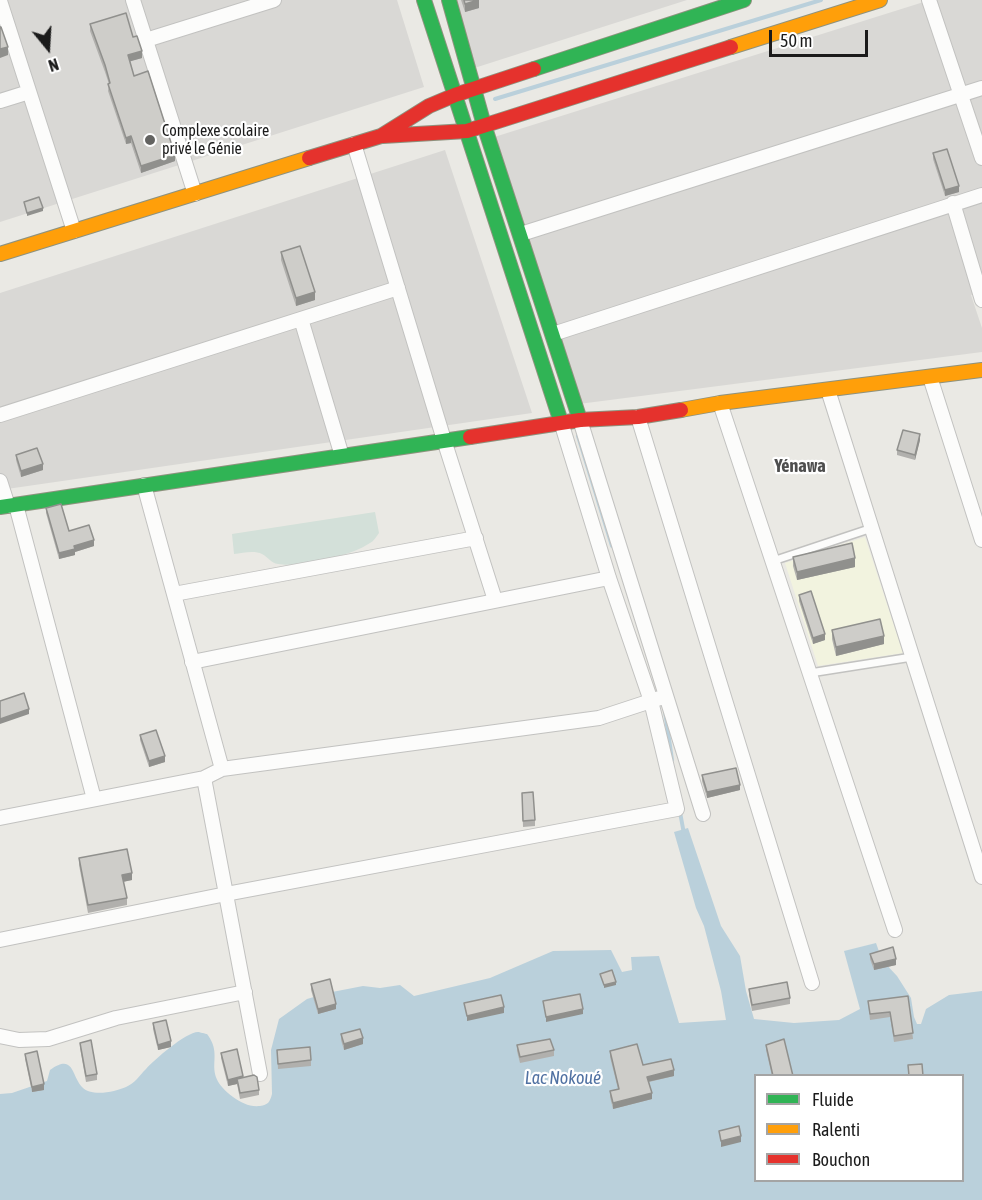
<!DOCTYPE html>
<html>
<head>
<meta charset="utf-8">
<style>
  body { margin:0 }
  #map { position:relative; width:982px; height:1200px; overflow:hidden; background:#eae9e4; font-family:"Asap Condensed",sans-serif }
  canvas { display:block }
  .legend { position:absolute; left:754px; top:1074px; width:210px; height:108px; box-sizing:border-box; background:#fff; border:2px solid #a4a4a4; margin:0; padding:8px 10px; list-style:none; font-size:18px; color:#1b1b1b }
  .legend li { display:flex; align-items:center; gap:12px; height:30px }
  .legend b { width:30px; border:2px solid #a4a4a4 }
  .north { position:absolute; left:18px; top:18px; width:60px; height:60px; -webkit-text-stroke:4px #fff; paint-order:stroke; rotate:162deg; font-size:16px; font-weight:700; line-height:24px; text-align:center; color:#1b1b1b }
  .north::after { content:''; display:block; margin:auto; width:21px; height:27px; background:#1b1b1b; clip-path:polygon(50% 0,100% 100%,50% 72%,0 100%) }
  .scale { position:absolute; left:769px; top:30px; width:99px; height:27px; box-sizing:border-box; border:3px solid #1b1b1b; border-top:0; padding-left:8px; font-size:18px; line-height:21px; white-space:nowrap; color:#1b1b1b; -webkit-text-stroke:4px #fff; paint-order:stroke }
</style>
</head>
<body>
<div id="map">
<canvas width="982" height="1200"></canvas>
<ul class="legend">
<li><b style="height:8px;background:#30b455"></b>Fluide</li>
<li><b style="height:8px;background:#ff9f0a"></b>Ralenti</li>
<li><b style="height:8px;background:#e5322d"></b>Bouchon</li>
</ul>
<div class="north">N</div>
<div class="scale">50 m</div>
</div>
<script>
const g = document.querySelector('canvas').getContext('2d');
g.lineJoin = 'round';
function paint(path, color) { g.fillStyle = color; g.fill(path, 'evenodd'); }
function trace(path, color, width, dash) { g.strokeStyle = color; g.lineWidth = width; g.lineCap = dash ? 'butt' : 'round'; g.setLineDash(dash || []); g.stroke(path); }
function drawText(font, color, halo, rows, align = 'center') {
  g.font = font + ' "Asap Condensed",sans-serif'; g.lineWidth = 4.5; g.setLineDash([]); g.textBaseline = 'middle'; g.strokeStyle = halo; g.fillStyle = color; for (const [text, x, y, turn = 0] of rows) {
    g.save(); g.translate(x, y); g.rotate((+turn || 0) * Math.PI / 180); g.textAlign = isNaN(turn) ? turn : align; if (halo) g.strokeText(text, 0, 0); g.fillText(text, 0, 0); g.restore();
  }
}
const residential = new Path2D(`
  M0,0H397L424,87L0,222Z
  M443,0H687L465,71Z
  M930,0H982V292L971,295L982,328V352L571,405L488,139Z
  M445,150L532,413L0,490V293Z`);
const education = new Path2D(`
  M865,537L903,653L818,666L785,563Z`);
const wetland = new Path2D(`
  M375,512L379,533C376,537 374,541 370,543C351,556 300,568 278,564C271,563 268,557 262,554C254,550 243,553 234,554L232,534Z`);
const water = new Path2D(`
  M688,828L721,926L740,956L746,991L754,1019L794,1023L839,1020L860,1009L844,951L876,943L882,960L897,976L911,998L914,1017L917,1024H921L926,1009L949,995L982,991V1200H0V1094L12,1093L47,1081L50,1070C74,1053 71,1075 82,1087C91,1097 115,1092 126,1087C135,1083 139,1076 146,1069C154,1060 186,1032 198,1032C199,1032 206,1034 207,1034C226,1059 199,1071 233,1097C242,1103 249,1107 260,1106C268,1105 270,1102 272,1094L271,1050L279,1019L307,999L327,993L363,986L380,988L400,985L414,996L490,978L553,951L611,950L622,972L632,970L631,957L659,956L679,1023L726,1020L721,991L704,926L696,908L674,832ZM756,1076H962V1180H756Z`);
const stream = new Path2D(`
  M495,99L821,0
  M578,436L612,546
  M665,711L672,760
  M680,812L684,834`);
const lane = new Path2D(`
  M773,561L872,528
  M810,673L912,657`);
const street = new Path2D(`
  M133,0L195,194
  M929,0L982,158
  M0,1L74,231
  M146,40L274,0
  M0,101L29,92
  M354,144L444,440L495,600
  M953,203L982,300
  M521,234L982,88
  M301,319L342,456
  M553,334L982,195
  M930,377L982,540
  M828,390L982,877
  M720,403L895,930
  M0,415L398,288
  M638,417L812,983
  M580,420L703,814
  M0,481L8,506
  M144,485L222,769
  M16,505L94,799
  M174,594L476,538
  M192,662L609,578
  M204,778L260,1074
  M0,818L204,778L222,769L599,718L666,696
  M0,940L226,894L677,809L651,701L609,578L561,422
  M0,1036L19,1040L48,1039L116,1018L245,992`);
const fast = new Path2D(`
  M424,0L561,422
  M449,0L484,125L580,420
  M534,69L744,0
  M0,507L470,437`);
const slow = new Path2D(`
  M731,47L880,0
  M0,254L309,158
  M681,410L720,403L982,370`);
const jam = new Path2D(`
  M383,136L467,131L731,47
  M309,158L381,136L429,106L455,95L534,69
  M470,437L580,420L638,417L681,410`);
const wall = new Path2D(`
  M461,0H479V8L465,12Z
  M90,24L133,37L142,58L130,61L134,76L175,161L141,173L131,143L126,144L108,91L109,84L105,72L90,31Z
  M933,153L959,192L945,196L933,159Z
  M281,252L315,300L296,306L281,260Z
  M920,440L915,460L897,455V450Z
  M16,455L43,470L21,477L16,460Z
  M46,508L69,531L94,546L75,552V555L59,559L46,513Z
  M793,557L855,567L797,580L793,566Z
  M799,595L825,640L813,644L799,601Z
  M832,630L884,644L836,656L832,639Z
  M140,735L165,762L149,767L140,740Z
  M702,775L740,790L707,798L702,781Z
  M522,793L535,820V826L523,827Z
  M79,858L132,880L123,882L127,898V905L88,913L79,865Z
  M870,954L896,965L874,970L870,959Z
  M311,984L336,1009L318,1014L311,990Z
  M749,989L790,998V1004L752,1011L749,995Z
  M908,996L913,1039L894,1042L890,1017L870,1020L868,1001Z
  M153,1023L171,1047L158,1050L153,1029Z
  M341,1034L363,1044L344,1050L341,1040Z
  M80,1043L97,1074V1080L86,1082L80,1048Z
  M517,1045L554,1050V1056L520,1063L517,1051Z
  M766,1045L793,1076H772L766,1050Z
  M277,1050L311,1060V1066L278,1069Z
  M610,1051L643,1065L674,1076L649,1082L652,1099L613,1109L610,1097V1091L618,1089L610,1057Z
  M221,1053L243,1077L259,1090V1095L240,1099L237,1084L228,1086L221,1058Z
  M25,1054L44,1090L32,1092L25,1059Z`);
const shadedWall = new Path2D(`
  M478,0H479V8L465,12V4Z
  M8,47V55L0,58V49Z
  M142,51V58L128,62V55Z
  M131,136V143L126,144V138Z
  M175,155V161L141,173V166Z
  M959,186V192L945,196V190Z
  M43,208V211L27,216V213Z
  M315,292V300L296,306V298Z
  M920,434V440L915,460V455Z
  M43,464V470L21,477V471Z
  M94,540V546L75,552V555L59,559V553L74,546Z
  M855,558V567L797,580V572Z
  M825,634V640L813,644V638Z
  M884,636V644L836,656V647Z
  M29,709V714L0,724V719Z
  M165,756V762L149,767V761Z
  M740,785V790L707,798V792Z
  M132,873V880L122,882V875Z
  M896,959V965L874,970V964Z
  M616,982V985L604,988V985Z
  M336,1004V1009L318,1014V1009Z
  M504,1007V1013L467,1021V1016Z
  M583,1009V1014L546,1022V1017Z
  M363,1038V1044L344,1050V1044Z
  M171,1041V1047L158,1050V1045Z
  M674,1070V1076L647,1082V1077Z
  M243,1076V1082L237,1079V1084L228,1086V1080Z
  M44,1084V1090L32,1092V1087Z
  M652,1093V1099L613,1109V1103Z
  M741,1136V1142L721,1147V1141Z`);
const building = new Path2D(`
  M464,0H478L465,4Z
  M126,13L133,37L137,36L142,51L128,55L134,76L148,71L175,155L141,166L131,136L126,138L108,84L110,83L105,65L90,24Z
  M0,27H1L8,47L0,49Z
  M947,149L959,186L945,190L933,153Z
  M39,197L43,208L27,213L24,202Z
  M300,246L315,292L296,298L281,252Z
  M903,430L920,434L915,455L897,450Z
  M37,448L43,464L21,471L16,455Z
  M61,504L69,531L89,525L94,540L74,546L75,549L59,553L46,508Z
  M852,543L855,558L797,572L793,557Z
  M811,591L825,634L813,638L799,595Z
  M880,619L884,636L836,647L832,630Z
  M24,693L29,709L0,719V701Z
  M156,730L165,756L149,761L140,735Z
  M736,768L740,785L707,792L702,775Z
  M533,792L535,820L523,821L522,793Z
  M127,849L132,873L122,875L127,898L88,905L79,858Z
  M893,947L896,959L874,964L870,954Z
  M612,970L616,982L604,985L600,974Z
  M330,979L336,1004L318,1009L311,984Z
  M787,982L790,998L752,1005L749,989Z
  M580,994L583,1009L546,1017L543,1001Z
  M501,995L504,1007L467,1016L464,1003Z
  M908,996L913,1033L894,1036L890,1012L870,1014L868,1001Z
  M166,1020L171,1041L158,1045L153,1023Z
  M360,1029L363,1038L344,1044L341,1034Z
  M550,1039L554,1050L520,1057L517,1045Z
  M784,1039L793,1076H773L766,1045Z
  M91,1040L97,1074L86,1076L80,1043Z
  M637,1044L643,1065L671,1059L674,1070L647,1077L652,1093L613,1103L610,1091L619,1089L610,1051Z
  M310,1047L311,1060L278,1064L277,1050Z
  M237,1049L243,1076L228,1080L221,1053Z
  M37,1051L44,1084L32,1087L25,1054Z
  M922,1064L923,1076H909L908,1065Z
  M254,1075L257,1077L259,1090L240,1093L237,1079Z
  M739,1126L741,1136L721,1141L719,1131Z`);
const markers = [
  [150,140,6,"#636361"]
];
const poiNames = [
  ["Complexe scolaire",162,131],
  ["privé le Génie",162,149]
];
const neighbourhoodNames = [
  ["Yénawa",800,466]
];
const waterNames = [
  ["Lac Nokoué",563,1078]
];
paint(residential, '#d9d8d5');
paint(education, '#f2f3df');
paint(wetland, '#d3e0d9');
paint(water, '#bad0db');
trace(stream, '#bad0db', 4);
trace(lane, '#c2c2c0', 10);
trace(street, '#c2c2c0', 16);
trace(fast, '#8e927e', 16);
trace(slow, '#8e927e', 16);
trace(jam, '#8e927e', 16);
trace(lane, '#fcfcfb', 7);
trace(street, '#fcfcfb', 14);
trace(fast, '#30b455', 14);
trace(slow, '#ff9f0a', 14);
trace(jam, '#e5322d', 14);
paint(wall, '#b1b0ad');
paint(shadedWall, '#90908d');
paint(building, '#cecdc9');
trace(building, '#90908d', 1.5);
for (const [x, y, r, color] of markers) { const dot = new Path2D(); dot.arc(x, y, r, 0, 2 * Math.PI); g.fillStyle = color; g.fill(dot); trace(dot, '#fff', 2); }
drawText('16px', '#1b1b1b', '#fff', poiNames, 'left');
drawText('bold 18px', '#4e4e4e', '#fff', neighbourhoodNames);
drawText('italic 18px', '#5071a2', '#fff', waterNames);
</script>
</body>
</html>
